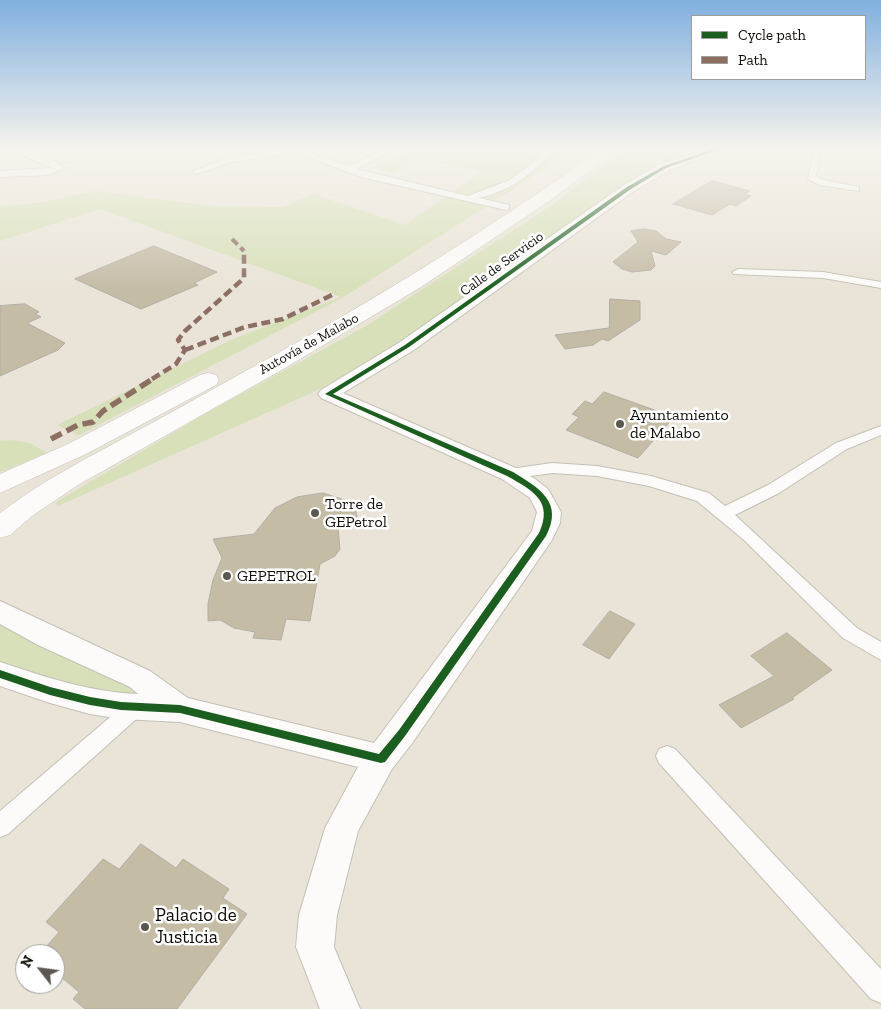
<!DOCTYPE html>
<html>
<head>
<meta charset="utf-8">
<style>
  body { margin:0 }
  #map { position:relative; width:881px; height:1009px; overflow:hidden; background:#eae4d8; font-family:"Zilla Slab",serif }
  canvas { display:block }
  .legend { position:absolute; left:691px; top:15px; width:175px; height:65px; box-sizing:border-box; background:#fff; border:1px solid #9f9e9b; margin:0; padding:6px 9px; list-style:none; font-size:15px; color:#0f0c05 }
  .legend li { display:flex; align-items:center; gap:10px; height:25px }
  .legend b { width:25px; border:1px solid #9f9e9b }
  .north { position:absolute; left:15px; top:944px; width:50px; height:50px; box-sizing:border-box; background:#fff; border:1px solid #9f9e9b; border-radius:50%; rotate:300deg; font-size:14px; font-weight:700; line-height:20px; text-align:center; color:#0f0c05 }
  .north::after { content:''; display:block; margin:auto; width:18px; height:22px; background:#5c584f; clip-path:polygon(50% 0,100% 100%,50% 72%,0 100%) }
</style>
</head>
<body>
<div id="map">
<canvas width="881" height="1009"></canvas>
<ul class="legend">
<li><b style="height:6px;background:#1b5e20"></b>Cycle path</li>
<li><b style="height:6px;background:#8d6e63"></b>Path</li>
</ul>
<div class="north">N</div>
</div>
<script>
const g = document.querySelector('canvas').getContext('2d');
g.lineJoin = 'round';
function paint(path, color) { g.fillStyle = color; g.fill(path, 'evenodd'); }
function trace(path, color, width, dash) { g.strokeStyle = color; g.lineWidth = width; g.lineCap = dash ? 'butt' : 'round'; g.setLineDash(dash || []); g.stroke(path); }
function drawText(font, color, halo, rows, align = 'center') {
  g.font = font + ' "Zilla Slab",serif'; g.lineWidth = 5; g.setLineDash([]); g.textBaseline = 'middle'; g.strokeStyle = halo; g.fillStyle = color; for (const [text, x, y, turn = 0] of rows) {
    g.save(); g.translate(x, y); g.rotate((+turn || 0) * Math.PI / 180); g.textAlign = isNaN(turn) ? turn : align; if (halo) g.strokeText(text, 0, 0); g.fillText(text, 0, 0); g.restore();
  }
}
const green = new Path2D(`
  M411,149L453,151L456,149H577L342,298L79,435L57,425L233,339L341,297L100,209L0,241V206L44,202L96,191L212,206L283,207L314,194L405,225L481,172L419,158L393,174L374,167Z
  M629,149H704L651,168L415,335L318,390L58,506L56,502L210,411L366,326L555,203L620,153Z
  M11,440L30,443L47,453L0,472V441Z
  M0,622L151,697L108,695L0,663Z`);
const building = new Path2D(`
  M712,181L750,191L745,194L751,196L736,206L730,204L712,215L673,204Z
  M644,229L656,231L666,239L681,242L666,255L651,251L655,266L651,270L632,272L622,269L613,262L638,242L631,231Z
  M154,246L217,272L194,283L198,285L141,309L75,279Z
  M610,299L640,301V320L608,341L602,339L593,345L565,349L555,335L609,328Z
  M25,304L39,312L35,314L41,317L27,323L65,343L58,350L0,376V306Z
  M604,392L674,417L638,458L566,430L579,417L572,414L585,401L592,404Z
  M323,493L354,503L357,517L338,528L340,549L335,556L320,564L310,621L286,619L281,640L253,638L255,632L234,628L220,620L208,621V604L213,580L222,558L213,539L254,534L275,508L297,497Z
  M610,611L635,624L609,659L583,645Z
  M787,633L832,670L792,698L794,699L741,728L719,705L774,676L751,656Z
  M141,844L176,868L183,859L229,889L223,898L247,914L177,1009H85L73,999L79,992L55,972V954H40L59,932L46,922L103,859L119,869Z`);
const street = new Path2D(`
  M8,149C26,149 51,155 64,168L48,175L0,177V171L52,168Z
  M175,149H188L170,155V151Z
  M289,149H302L349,166L384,149H395L356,169L468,196L510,180L534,162L545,149H555C531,175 514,189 479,198L509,205V209L506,210L361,177L297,153L232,162L197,174L193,171L231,157Z
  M814,149H822L816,176L823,180L859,187V191L820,185L808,179Z
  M738,269L823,272L881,282V288L823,278L734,274L732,272Z
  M881,426V435L847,449L779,493L735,515L857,628L881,642V660L843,638L744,540L697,501L649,486L597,476L552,473L510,479L502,474L510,469L552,463L597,466L651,476L709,493L725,506L768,485L836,443Z
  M136,698L143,701L146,707L143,713L8,834L0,837V811L129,701Z
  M667,746L675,749L881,969V1003L871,999L659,763L656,756L659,749Z`);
const secondary = new Path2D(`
  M706,149H725L670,170L634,191L414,350L343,393L518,469L535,479L548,489L561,512L560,523L552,540L413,742L392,769L358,831L337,915L334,947L360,1009H320L296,947L299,915L325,828L358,767L180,722L121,719L90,714L50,703L0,686V662C45,677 90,692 138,694L130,687L38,645L0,624V601L150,671L188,698L374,743L532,531L537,512L530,498L502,479L321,398L318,394L321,390L400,342L624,185L660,164Z`);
const highway = new Path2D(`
  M601,149H618L552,199L421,287L285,368L78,485L32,516L10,535L0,538V513C35,486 74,465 113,444C156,421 199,397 242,373C366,305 486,232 601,149Z
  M208,373L216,375L219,380L216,385L86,454L0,493V474L68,444L200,375Z`);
const quietFar2 = new Path2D(`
  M232,239L244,251`);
const quietFar1 = new Path2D(`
  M185,350L245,327L283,319L336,293
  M152,379L176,364L185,350L178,340L185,331L244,278V250`);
const quiet = new Path2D(`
  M51,439L78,425L93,422L103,411L154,378`);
const cycleway = new Path2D(`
  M714,149H721L666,168L631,189L409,347L333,394L513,472C539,488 564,502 546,536L405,736L385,762L381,763L180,713L121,710L90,705L50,695L0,678V670L50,687L90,697L121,702L180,705L379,754L399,730L539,533C554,501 532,490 507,476L325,394L405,345L627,187L664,166Z`);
const markers = [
  [620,424,5,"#5c584f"],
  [315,513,5,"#5c584f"],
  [227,576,5,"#5c584f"],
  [145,927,5,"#5c584f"]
];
const farStreetnames = [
  ["Calle de Servicio",502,264,-36],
  ["Autovía de Malabo",309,344,-29]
];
const poiNames = [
  ["Ayuntamiento",630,415],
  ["de Malabo",630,433],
  ["Torre de",325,504],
  ["GEPetrol",325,522],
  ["GEPETROL",237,576]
];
const nearPoinames = [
  ["Palacio de",155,916],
  ["Justicia",155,938]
];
paint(green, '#d7e0b9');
paint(building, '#c5bca6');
trace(building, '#b2aea4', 1);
trace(street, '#c3c0b6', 2);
trace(secondary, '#c3c0b6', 2);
trace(highway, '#c3c0b6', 1);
paint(street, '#fcfbf9');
paint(secondary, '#fcfbf9');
paint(highway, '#fcfbf9');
trace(quietFar2, '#8d6e63', 4, [8, 4]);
trace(quietFar1, '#8d6e63', 4.5, [9, 4.5]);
trace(quiet, '#8d6e63', 5.5, [12, 5.5]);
paint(cycleway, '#1b5e20');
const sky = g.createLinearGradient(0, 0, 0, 291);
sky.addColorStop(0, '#81b0df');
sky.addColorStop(0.51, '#f6f3ed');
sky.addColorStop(1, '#f6f3ed00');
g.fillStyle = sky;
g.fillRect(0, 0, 881, 291);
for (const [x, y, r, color] of markers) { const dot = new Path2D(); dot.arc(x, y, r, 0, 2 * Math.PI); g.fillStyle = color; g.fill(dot); trace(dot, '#fff', 2); }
drawText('14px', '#0f0c05', '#fff', farStreetnames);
drawText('16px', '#0f0c05', '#fff', poiNames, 'left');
drawText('19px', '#0f0c05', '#fff', nearPoinames, 'left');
</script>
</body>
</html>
